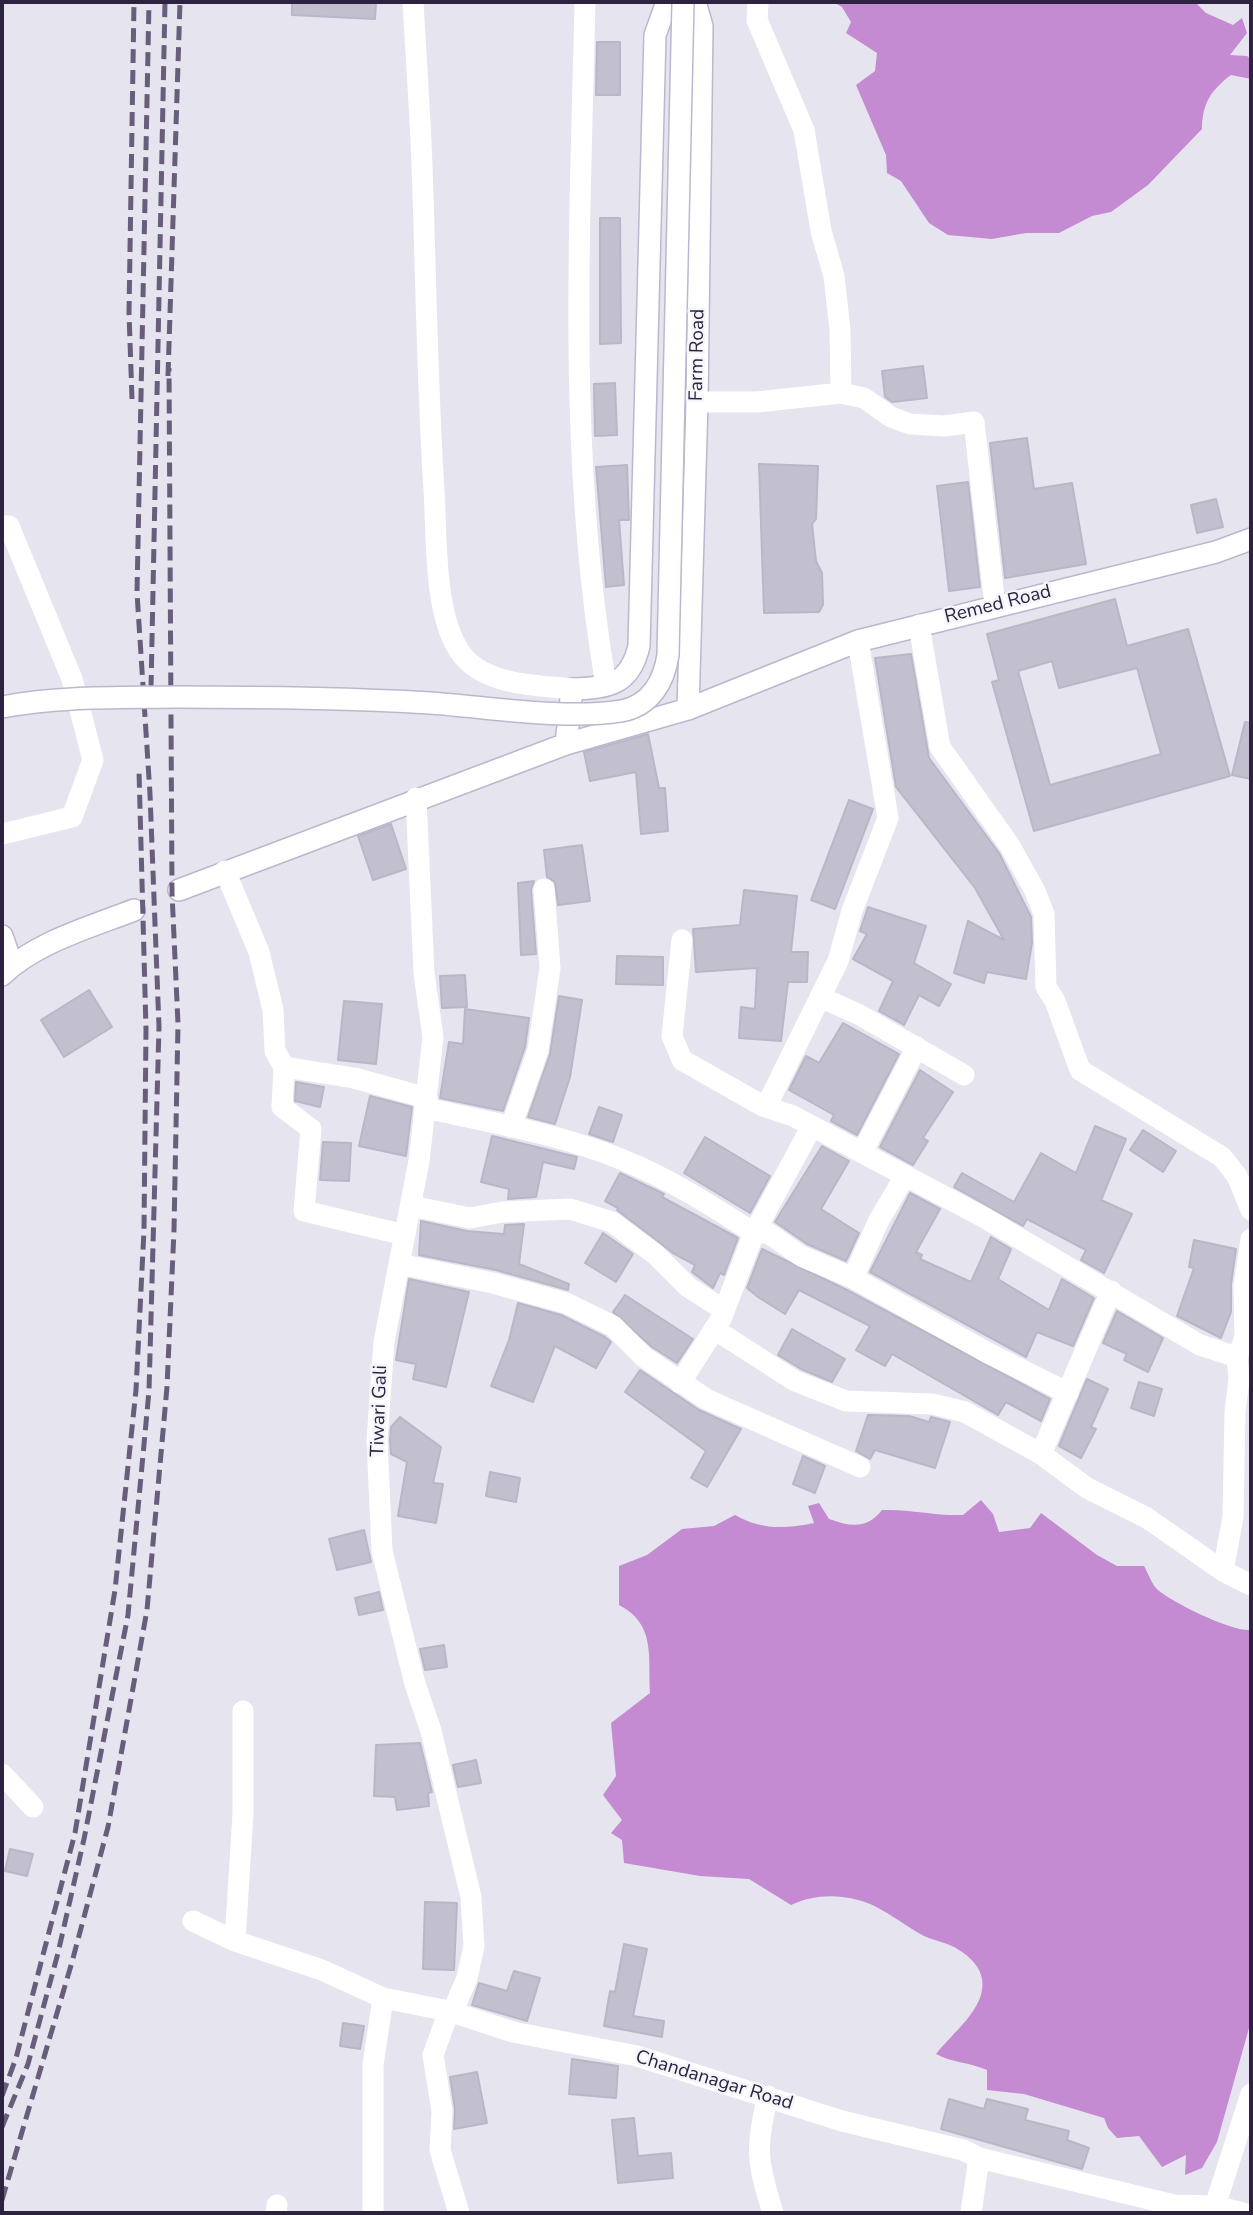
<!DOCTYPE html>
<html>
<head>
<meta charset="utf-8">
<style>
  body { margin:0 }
  #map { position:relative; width:1253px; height:2215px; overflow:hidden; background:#e6e4ee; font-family:"Nunito Sans",sans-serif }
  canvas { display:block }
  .frame { position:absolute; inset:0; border:4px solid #2d2340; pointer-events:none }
</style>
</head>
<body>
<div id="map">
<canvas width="1253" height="2215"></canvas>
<div class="frame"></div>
</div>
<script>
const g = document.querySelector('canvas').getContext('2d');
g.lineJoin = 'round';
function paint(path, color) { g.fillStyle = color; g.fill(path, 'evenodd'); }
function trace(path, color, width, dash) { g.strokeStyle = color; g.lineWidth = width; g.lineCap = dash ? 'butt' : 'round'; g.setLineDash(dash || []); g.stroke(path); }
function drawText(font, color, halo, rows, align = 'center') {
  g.font = font + ' "Nunito Sans",sans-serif'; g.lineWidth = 5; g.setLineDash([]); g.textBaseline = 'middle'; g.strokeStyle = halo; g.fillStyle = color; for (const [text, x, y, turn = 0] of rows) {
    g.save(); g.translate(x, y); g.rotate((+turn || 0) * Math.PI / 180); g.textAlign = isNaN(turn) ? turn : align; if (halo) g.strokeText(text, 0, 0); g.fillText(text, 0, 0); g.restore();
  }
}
const water = new Path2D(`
  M833,2H1195L1206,13L1233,25L1242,18L1247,33L1230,55L1247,56L1251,59V79L1231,75C1211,90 1202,104 1202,129L1148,185L1111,212L1092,216L1059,233H1026L992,239L948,235L929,223L901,181L887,173L886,155L856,85L875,71L877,53L846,33L851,22L842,7Z
  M981,1500L993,1514L999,1532L1030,1528L1041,1513L1097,1555L1117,1566H1144C1148,1573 1152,1585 1158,1590C1173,1603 1232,1632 1251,1630V2021L1217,2142L1202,2168L1185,2175L1186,2155L1162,2167L1139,2136L1117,2138L1108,2128L1104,2118L1024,2094L987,2090V2070C969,2062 953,2063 936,2054C951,2034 987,2008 982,1979C980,1966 969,1956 959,1950C949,1943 935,1941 924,1936C903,1925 882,1906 858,1900C834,1894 813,1895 791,1905L749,1879L700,1876L624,1863L622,1840L611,1833L622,1820L603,1795L616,1776L611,1723L650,1693C648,1657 656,1624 619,1605V1566L647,1555L682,1529L714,1526L735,1515C761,1530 785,1529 814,1523L808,1506L819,1503L829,1519C851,1527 867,1529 882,1510C911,1509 935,1516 963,1515Z`);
const building = new Path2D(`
  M292,2H376L375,19L292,15Z
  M597,42H620V95H596Z
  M600,218H620L621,343L600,344Z
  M923,366L927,398L892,402L885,397L882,371Z
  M615,383L617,435L595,436L594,384Z
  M1027,438L1034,489L1072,483L1086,564L1005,578L990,443Z
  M759,464L818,466L816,519L812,524L816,561L822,573L823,605L819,612L764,613Z
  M627,465L629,520H619L624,585L606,587L596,467Z
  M968,482L980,587L949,591L937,486Z
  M1216,499L1223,527L1197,533L1191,505Z
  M1115,599L1127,646L1188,629L1230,776L1034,831L992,682L999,680L987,634ZM1052,661L1059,688L1137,668L1161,754L1050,785L1018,671Z
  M911,654L929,758L999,853L1031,917L1032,943L1026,979L987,972L984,983L954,973L968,921L1004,940L975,888L896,787L875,658Z
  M1245,722L1251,723V779L1232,775Z
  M648,734L659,788H665L668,831L641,834L636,772L590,781L584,752Z
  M849,800L873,809L835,909L811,900Z
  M391,824L406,869L373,880L358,836Z
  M582,845L590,901L558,905L555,882L547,877L544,850Z
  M534,881L531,890L536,954L521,955L518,883Z
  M744,890L797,896L791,952H808L807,982H788L781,1041L739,1038L741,1007L755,1009L757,968L696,972L693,929L740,925Z
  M868,907L926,926L914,963L951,984L939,1006L919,995L904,1025L879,1011L893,981L853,959L867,934L860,931Z
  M617,956L663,957V985L616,984Z
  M465,975L467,1007L442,1008L440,976Z
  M89,990L112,1027L64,1057L41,1020Z
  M559,996L582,1000L570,1077L555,1124L528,1117L550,1054Z
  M344,1001L382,1004L376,1064L338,1060Z
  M465,1009L529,1018L525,1047L503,1111L440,1098L449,1042L463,1044Z
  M843,1023L899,1054L857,1135L831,1121L834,1115L789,1090L806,1056L819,1063Z
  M920,1070L953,1092L923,1138L928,1141L913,1165L880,1147Z
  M296,1082L324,1087L320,1107L295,1101Z
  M370,1096L412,1107L406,1156L359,1146Z
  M599,1107L622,1115L613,1142L589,1134Z
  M1095,1126L1126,1139L1101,1200L1132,1214L1104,1273L1081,1260L1086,1250L1027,1219L1023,1226L954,1187L962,1173L1014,1202L1041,1153L1076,1173Z
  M1143,1130L1176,1151L1163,1172L1130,1150Z
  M492,1136L577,1157L574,1169L543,1162L536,1197L508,1199L509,1189L481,1182Z
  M705,1137L770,1176L750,1213L684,1173Z
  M323,1142L351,1143L349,1181L320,1180Z
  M822,1146L849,1161L821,1209L859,1233L846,1261L807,1244L775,1222Z
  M620,1173L664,1194L662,1197L738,1238L724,1275L720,1273L713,1288L692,1272L695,1265L673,1253L617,1210L618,1208L605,1201Z
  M910,1193L940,1209L916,1252L922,1255L920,1259L971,1282L991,1237L1011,1249L998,1279L1049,1310L1062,1279L1094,1298L1073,1346L1037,1332L1026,1357L870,1272Z
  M421,1221L467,1231L504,1234L505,1225L524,1224L519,1264L569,1284L568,1290L496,1270L419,1255Z
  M603,1233L633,1254L616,1282L585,1263Z
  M1194,1240L1236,1249L1231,1284V1312L1221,1338L1177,1316L1194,1268L1189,1267Z
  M762,1249L847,1290L1050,1399L1041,1421L1006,1402L998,1415L892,1354L885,1366L856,1350L870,1326L799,1290L785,1314L758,1297L747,1288Z
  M409,1279L469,1292L446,1387L413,1379L416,1364L396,1360Z
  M625,1295L693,1339L677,1363L652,1347L613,1312Z
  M518,1303L561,1315L605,1337L611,1342L596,1368L555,1346L533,1402L491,1386L509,1340Z
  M1117,1311L1163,1338L1148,1372L1124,1360L1127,1354L1103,1343Z
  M792,1329L845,1359L832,1382L801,1369L778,1355Z
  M640,1370L699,1410L741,1429L707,1487L691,1478L706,1451L625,1392Z
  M1087,1379L1108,1389L1091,1427L1096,1429L1081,1458L1059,1446Z
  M1139,1382L1162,1389L1154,1416L1131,1408Z
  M868,1415L909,1416L929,1422L931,1417L950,1422L935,1468L875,1450L870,1459L856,1451Z
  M400,1417L441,1447L433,1483L443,1484L436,1523L398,1516L407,1462L391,1454L390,1440L391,1427Z
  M803,1456L825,1466L815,1493L793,1484Z
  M490,1472L520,1478L516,1502L486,1496Z
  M364,1530L371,1562L337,1570L329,1539Z
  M379,1592L383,1610L359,1615L355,1598Z
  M444,1645L447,1667L425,1670L420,1649Z
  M420,1743L432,1792L428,1793L429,1806L397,1810L395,1797L374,1796L376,1745Z
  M476,1760L481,1783L458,1787L453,1765Z
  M10,1849L33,1854L27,1876L5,1871Z
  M425,1902L457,1903L454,1970L423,1969Z
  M624,1944L647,1949L633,2016L664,2021L662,2037L604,2026L610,1991L615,1992Z
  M514,1971L540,1978L527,2021L472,2005L479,1983L507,1991Z
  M343,2023L364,2026L360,2049L340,2046Z
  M572,2059L618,2066L616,2098L569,2094Z
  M477,2072L487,2123L454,2129L455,2109L450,2077Z
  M949,2099L984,2109L987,2099L1028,2109L1025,2120L1069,2131L1067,2140L1089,2148L1082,2169L941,2129Z
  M634,2118L638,2156L671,2153L673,2178L618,2183L612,2120Z`);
const street = new Path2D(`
  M413,2C416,57 420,111 422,166C426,274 427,382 434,490C437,536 433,619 463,656C488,686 537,685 572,689
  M585,2C580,229 567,460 606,685
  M758,2L757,20L804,130L821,231L834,276L840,330L841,393
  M697,402H757L841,393L864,398L891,417L910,424L944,426L974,422L995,606
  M2,526H9L72,679L93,760L72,817L2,834
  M919,625L940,747L1010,846L1035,891L1044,914L1046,987L1055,1001L1080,1070L1222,1157L1237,1176L1251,1210
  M416,798L424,973L433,1037L419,1161L384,1342L377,1440L382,1551L415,1684L431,1731L471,1897L474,1946L467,1978L452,2013
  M225,871L259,952L273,1010L275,1051L284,1067L354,1078L427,1098
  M682,940L672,1036L682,1060L763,1106L793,1116L983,1217L1200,1345L1237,1357
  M820,997L860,1015L964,1075
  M284,1067L282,1107L311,1129L304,1211L405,1235
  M766,1107L838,961L852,911L888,818L858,641
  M426,1108C491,1123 561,1134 623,1160C670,1179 712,1206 754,1233H768L801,1256L853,1278L988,1353L1068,1393
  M511,1127L538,1050L550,968L544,889
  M862,1153L917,1047
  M411,1206L470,1218L502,1212L570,1209L612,1222L655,1254L688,1287L724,1310
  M399,1264L493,1283L566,1303L613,1326L644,1357L706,1399L860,1467
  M853,1278L879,1220L905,1176
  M714,1329L795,1381L846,1401L933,1404L965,1412L1041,1454L1087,1488L1147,1518L1223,1571L1251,1585
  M680,1383L721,1319L754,1233L812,1126
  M1041,1454L1111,1291
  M1223,1571L1233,1517L1235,1412L1239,1379L1237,1357L1245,1338L1244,1286L1251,1239
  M2,1774L33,1807
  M193,1921L235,1941L322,1970L383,1998L449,2011L513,2032L637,2056L842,2121L963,2150L979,2158L1174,2205L1215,2206L1243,2213
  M235,1941L243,1814V1711
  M449,2011L433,2055L442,2111L440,2150L459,2213
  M768,2096C755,2148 757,2162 773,2213
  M1215,2206L1251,2094
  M276,2213L277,2205
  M373,2213V2065L383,1998
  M971,2213L979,2158`);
const secondary = new Path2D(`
  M688,709L697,402L702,26L695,2
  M566,744L572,689C610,688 630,684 639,646L655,35L667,2
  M179,890L566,744L688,709L858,641L1216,552L1251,539
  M2,936L12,965
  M2,975C36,942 91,927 134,910`);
const rail = new Path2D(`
  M168,376L180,2
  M132,399L129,313L134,2
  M151,689L165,2
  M2,2096L16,2058L75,1833L115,1590L136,1390L144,1230L146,1029L139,771
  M2,2127L28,2064L58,1953L84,1839L128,1615L149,1391L159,1027L150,794L137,593L149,2
  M2,2200L72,1962L108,1827L147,1610L167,1387L174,1230L178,1024L172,893L169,368`);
const secondaryBridge = new Path2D(`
  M2,707C60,696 117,698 176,697C260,697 346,698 430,703C488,707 564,720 621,711C650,706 664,682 668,655L683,2`);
const streetNames = [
  ["Farm Road",698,355,-89],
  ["Remed Road",998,605,-14],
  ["Tiwari Gali",380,1411,-88],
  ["Chandanagar Road",714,2081,17]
];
paint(water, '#c48bd3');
paint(building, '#c2c0cf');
trace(building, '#bab6c8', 2);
trace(secondary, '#bdb7ce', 24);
trace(street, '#fff', 21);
trace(secondary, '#fff', 21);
trace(rail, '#685d7b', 5, [14, 7]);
trace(secondaryBridge, '#bdb7ce', 24, []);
trace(secondaryBridge, '#fff', 21);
drawText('19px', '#2d2340', '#f5f5fa', streetNames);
</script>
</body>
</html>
